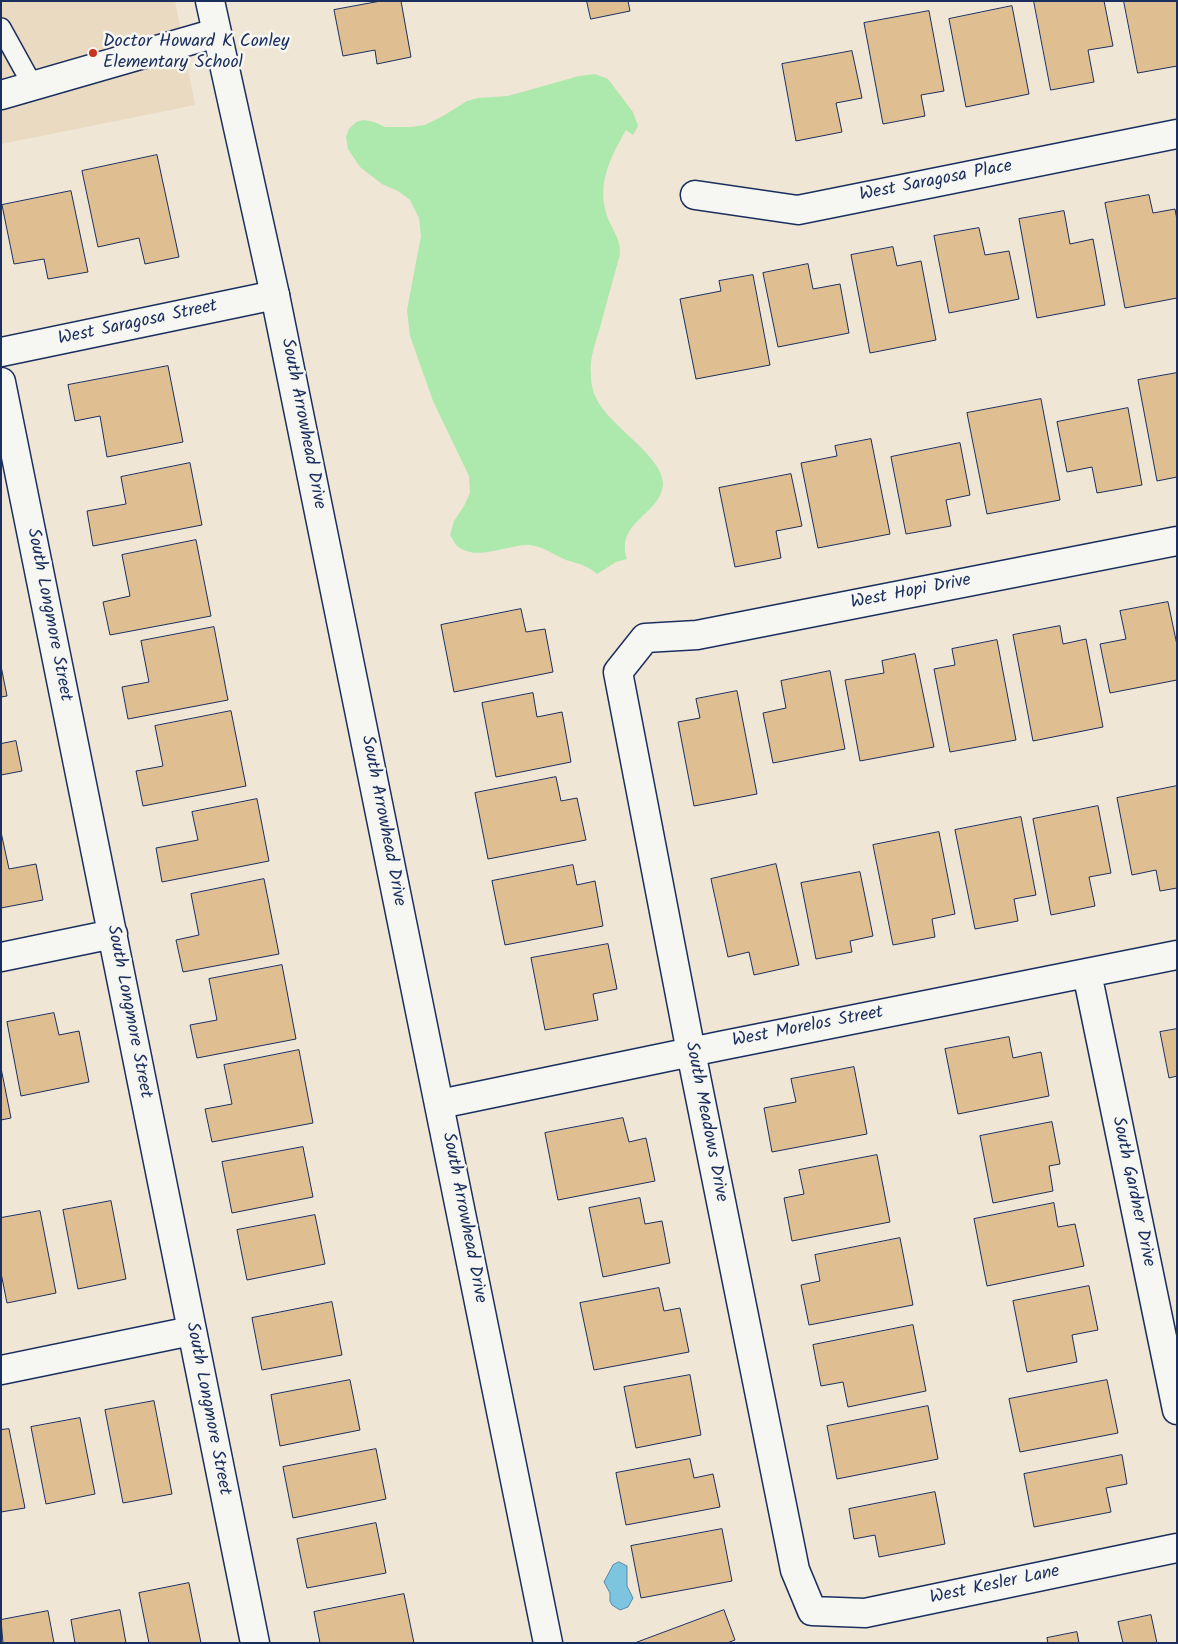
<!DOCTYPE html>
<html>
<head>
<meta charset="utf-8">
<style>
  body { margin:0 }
  #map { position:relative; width:1178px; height:1644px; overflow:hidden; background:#efe6d5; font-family:Kalam,sans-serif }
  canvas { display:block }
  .frame { position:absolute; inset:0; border:2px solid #1b2f5e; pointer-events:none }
</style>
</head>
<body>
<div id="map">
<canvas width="1178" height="1644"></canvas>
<div class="frame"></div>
</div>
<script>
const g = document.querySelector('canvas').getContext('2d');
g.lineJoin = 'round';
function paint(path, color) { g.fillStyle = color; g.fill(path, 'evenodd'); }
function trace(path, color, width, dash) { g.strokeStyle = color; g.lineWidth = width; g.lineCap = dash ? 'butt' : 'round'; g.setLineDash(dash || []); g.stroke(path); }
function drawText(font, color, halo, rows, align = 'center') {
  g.font = font + ' Kalam,sans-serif'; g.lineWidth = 5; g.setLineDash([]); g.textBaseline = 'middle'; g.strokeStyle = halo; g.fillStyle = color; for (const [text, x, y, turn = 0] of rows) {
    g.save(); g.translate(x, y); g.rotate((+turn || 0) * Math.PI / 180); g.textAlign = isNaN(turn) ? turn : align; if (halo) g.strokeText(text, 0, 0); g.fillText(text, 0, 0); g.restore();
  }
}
const built = new Path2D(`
  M1,1H175L195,105L1,144Z`);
const green = new Path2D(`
  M595,74L608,79L633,112L638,126L633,135L626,130C609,160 595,187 609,221C615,234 620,239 620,254C614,277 607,300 601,324C596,341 589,358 591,376C591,383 593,392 596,398C608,425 664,457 663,484C661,515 615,521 627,559L616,562L597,574C588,566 580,564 569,561C555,556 544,546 529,545C507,544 476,563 456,545C454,542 452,538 450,535L454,521L464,506L470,493L469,476L433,401L410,336L407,310L421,236L419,218L410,200L398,191L382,184L360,167L348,149L346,137L349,129L356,122L364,120L374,122L385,127H411L425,125L443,116L467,101L478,98L508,96L579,76Z`);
const water = new Path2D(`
  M619,1562L627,1566V1586L633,1598L628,1607L620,1610L612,1605L610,1601V1593L604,1582L613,1565Z`);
const building = new Path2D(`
  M381,1H401L411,57L377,64L375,50L343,56L334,10Z
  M587,1H628L630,11L591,19Z
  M1034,1H1104L1113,46L1088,50L1094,82L1051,90Z
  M1124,1H1177V66L1138,73Z
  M1012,6L1029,94L966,107L949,19Z
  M929,11L944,91L921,95L925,116L883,124L864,23Z
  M852,51L862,98L836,103L842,132L796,141L782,64Z
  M157,155L179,257L145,264L139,238L98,247L82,171Z
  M71,191L88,272L48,279L44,259L14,264L2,205Z
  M1149,195L1153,213L1175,209L1177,220V298L1125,308L1105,203Z
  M1064,211L1070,244L1093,239L1105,305L1037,318L1019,219Z
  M979,228L985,255L1009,251L1019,299L949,313L934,236Z
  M893,247L897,266L921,261L936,340L870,353L851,255Z
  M808,264L813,289L840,284L849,333L778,347L763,273Z
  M753,275L770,365L696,379L680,299L721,291L719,281Z
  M168,366L183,442L107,457L100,416L75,421L68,385Z
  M1177,373V477L1157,481L1138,380Z
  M1041,399L1060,500L987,514L967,413Z
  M1128,408L1142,485L1097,493L1092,467L1067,472L1057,422Z
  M871,439L890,534L818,548L801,463L837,456L835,446Z
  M960,443L970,495L946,500L951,526L906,534L891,457Z
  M190,463L202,525L93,546L87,511L126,504L121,477Z
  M791,474L802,526L776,531L781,558L735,567L719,488Z
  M196,540L211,616L110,635L103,602L130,596L122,555Z
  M1168,602L1177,645V680L1110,693L1100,644L1126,639L1120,611Z
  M521,609L526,632L545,629L553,672L454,692L441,625Z
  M1060,626L1063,644L1086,639L1103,727L1033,741L1013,635Z
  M214,627L228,700L128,719L122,687L149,682L141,641Z
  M997,640L1016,740L950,752L934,669L955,665L952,649Z
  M915,654L934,747L860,761L845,680L884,673L882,661Z
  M1,666L7,696L1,697Z
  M830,671L845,749L773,763L763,713L786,708L781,681Z
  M737,691L757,794L694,806L678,722L700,718L696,699Z
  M533,693L537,717L562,712L571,762L496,777L482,703Z
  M231,711L246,786L143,806L136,771L163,766L155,726Z
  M16,741L22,771L1,775V744Z
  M556,777L561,801L577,798L586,840L488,859L475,793Z
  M1177,786V888L1160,891L1156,870L1132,875L1117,798Z
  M257,799L269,861L162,882L156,848L198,840L192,812Z
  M1098,806L1111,873L1089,877L1095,906L1051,915L1033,819Z
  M1021,817L1036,895L1014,899L1018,921L975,929L955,830Z
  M1,832L9,869L36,864L43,900L1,908Z
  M939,832L955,914L932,919L935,937L893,945L873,845Z
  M776,864L799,965L754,975L749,952L728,957L711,879Z
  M573,865L577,885L595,881L603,926L505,945L492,881Z
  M860,872L873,936L850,941L852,952L816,959L801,883Z
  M264,879L279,954L183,972L176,940L199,935L191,894Z
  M608,944L617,989L593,994L598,1020L545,1030L531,958Z
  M282,965L296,1039L197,1058L190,1025L217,1020L209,979Z
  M54,1013L59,1035L79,1031L89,1082L21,1096L7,1022Z
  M1177,1029V1076L1169,1078L1160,1032Z
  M1009,1037L1013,1058L1041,1052L1049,1096L958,1114L945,1049Z
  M299,1050L313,1123L212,1142L205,1109L232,1104L224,1065Z
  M854,1067L867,1134L772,1152L764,1108L796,1102L791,1079Z
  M1,1068L11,1118L1,1120Z
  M623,1118L629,1142L646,1138L655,1181L558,1200L545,1133Z
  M1052,1122L1060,1164L1049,1166L1053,1191L993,1203L980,1136Z
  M303,1147L313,1197L232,1213L222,1162Z
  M877,1155L890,1222L792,1241L784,1198L804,1194L799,1170Z
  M640,1198L645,1224L662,1221L670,1263L603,1277L589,1208Z
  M111,1201L126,1279L78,1289L63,1210Z
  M1054,1203L1058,1227L1075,1224L1084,1266L987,1286L974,1219Z
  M40,1211L56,1293L7,1303L1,1273V1218Z
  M315,1215L325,1264L247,1280L237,1230Z
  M900,1238L913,1305L809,1325L801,1285L820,1281L815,1255Z
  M1089,1286L1098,1330L1072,1335L1077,1362L1027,1372L1013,1301Z
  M659,1288L664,1311L680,1308L689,1352L594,1370L580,1303Z
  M332,1302L342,1355L262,1370L252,1318Z
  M913,1325L926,1391L848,1407L843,1382L821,1386L813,1345Z
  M690,1375L701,1435L636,1448L624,1387Z
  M350,1380L360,1430L280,1446L271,1395Z
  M1107,1380L1118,1433L1020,1452L1009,1399Z
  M154,1401L172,1494L123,1503L105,1410Z
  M928,1406L938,1459L837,1479L827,1426Z
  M80,1418L95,1494L46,1504L31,1427Z
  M9,1429L25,1508L1,1512V1430Z
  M376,1449L386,1499L293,1518L283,1467Z
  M1122,1455L1127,1484L1106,1488L1111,1512L1034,1527L1024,1474Z
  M690,1459L694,1478L713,1474L720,1507L626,1525L616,1473Z
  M935,1492L945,1544L879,1557L875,1535L854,1539L849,1509Z
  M376,1523L386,1573L307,1588L297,1539Z
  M722,1529L732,1581L641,1598L631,1546Z
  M189,1583L201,1643H149L139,1593Z
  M404,1594L414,1643H320L314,1612Z
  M120,1610L126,1643H75L71,1620Z
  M724,1610L735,1640L727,1643H635Z
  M48,1611L54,1643H3L1,1620Z
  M1151,1615L1157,1643H1123L1118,1622Z
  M1077,1632L1079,1643H1048L1047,1638Z`);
const service = new Path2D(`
  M1,28L33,86`);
const minor = new Path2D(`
  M1,95L216,33
  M695,195L798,210L1177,134
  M1,352L275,295
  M1,382L255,1643
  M1177,541L697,635L645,638L618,672L691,1052L795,1570L812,1611L865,1613L1177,1548
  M1,957L113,934
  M1087,973L1177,1410
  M440,1104L720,1046L1177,955
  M1,1370L191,1331`);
const tertiary = new Path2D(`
  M210,1L275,295L548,1643`);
const markers = [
  [93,53,5,"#c8321e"]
];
const poiNames = [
  ["Doctor Howard K Conley",103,43],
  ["Elementary School",103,64]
];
const streetNames = [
  ["West Saragosa Place",936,182,-11],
  ["West Saragosa Street",138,324,-12],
  ["South Arrowhead Drive",302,424,79],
  ["West Hopi Drive",911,593,-11],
  ["South Longmore Street",48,615,79],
  ["South Arrowhead Drive",382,821,79],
  ["South Longmore Street",128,1012,79],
  ["West Morelos Street",808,1028,-11],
  ["South Meadows Drive",705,1122,79],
  ["South Gardner Drive",1132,1192,78],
  ["South Arrowhead Drive",463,1218,79],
  ["South Longmore Street",207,1409,79],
  ["West Kesler Lane",995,1586,-12]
];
paint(built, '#eadac1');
paint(green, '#ade8ad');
paint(water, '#7dc5de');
trace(water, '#5689ab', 1);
paint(building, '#dfbf92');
trace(building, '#1b2f5e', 1);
trace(service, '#1b2f5e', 22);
trace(minor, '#1b2f5e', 31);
trace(tertiary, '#1b2f5e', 31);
trace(service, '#f6f6f2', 19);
trace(minor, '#f6f6f2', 28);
trace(tertiary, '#f6f6f2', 28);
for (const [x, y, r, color] of markers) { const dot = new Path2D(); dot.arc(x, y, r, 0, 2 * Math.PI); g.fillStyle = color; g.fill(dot); trace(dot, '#f6f6f2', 2); }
drawText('18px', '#1b2f5e', '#f6f6f2', poiNames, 'left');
drawText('18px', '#1b2f5e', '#f6f6f2', streetNames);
</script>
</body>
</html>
